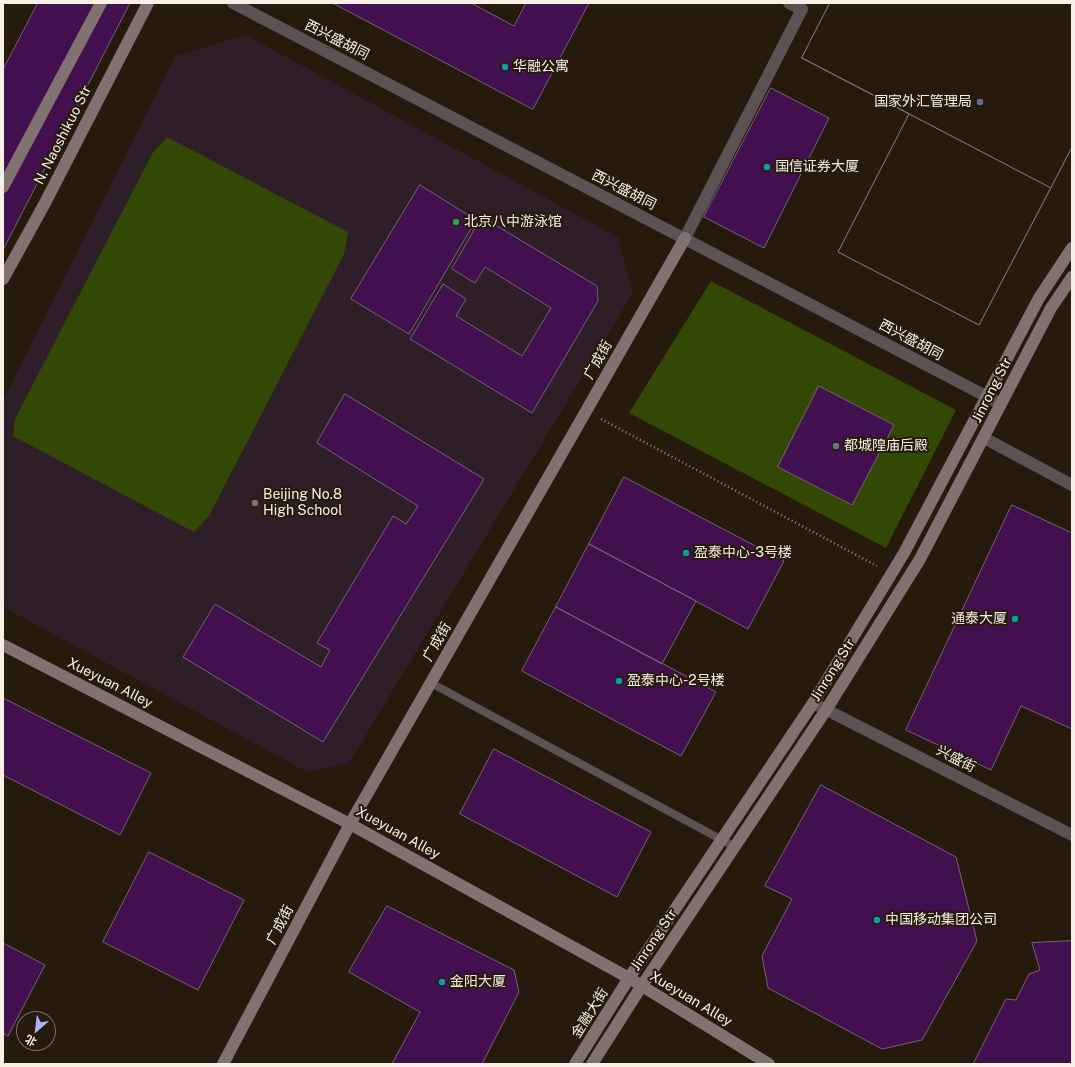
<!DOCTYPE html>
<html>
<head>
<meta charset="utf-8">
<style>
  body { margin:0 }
  #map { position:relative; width:1075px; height:1067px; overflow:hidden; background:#251a0b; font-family:"Public Sans","Noto Sans SC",sans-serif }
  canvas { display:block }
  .frame { position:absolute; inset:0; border:4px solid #f8f0e6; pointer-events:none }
  .north { position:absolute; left:16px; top:1011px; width:40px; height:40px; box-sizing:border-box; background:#251a0b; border:1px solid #797063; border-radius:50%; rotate:208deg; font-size:11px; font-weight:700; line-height:16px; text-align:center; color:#f8f0e6 }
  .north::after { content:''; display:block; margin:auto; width:14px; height:18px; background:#a7b1fc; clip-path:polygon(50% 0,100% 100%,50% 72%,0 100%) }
</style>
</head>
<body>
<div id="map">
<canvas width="1075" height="1067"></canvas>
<div class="frame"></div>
<div class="north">北</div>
</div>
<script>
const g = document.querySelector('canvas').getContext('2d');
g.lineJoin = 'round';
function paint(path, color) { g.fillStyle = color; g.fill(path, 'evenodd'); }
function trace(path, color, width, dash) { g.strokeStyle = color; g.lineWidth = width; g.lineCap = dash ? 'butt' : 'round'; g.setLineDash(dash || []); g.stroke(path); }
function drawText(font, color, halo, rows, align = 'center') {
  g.font = font + ' "Public Sans","Noto Sans SC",sans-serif'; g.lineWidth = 4; g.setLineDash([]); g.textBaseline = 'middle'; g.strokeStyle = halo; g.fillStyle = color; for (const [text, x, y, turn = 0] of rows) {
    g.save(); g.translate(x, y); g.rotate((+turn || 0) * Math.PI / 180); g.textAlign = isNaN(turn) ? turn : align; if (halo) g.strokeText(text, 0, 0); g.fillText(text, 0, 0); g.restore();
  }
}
const education = new Path2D(`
  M246,35L618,237L633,293L349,763L307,772L3,607V400L175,56Z`);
const green = new Path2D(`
  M167,137L348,232L344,254L209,516L194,532L13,436L15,419L152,154Z
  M711,281L956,410L886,548L629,413Z`);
const building = new Path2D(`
  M38,3H130L3,250V70Z
  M333,3H471L514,26L526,3H589L533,109Z
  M830,3H1072V147L1051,188L802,58Z
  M830,3H1072V147L979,325L838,252L909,114L802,58Z
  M802,58L1051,188L979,325L838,252L909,114Z
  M771,88L829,118L764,248L704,217Z
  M420,185L476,220L409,334L351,299Z
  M482,217L597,286L598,301L532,413L410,339L443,284L466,299L456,316L522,356L551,308L485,267L475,283L452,269Z
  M819,386L894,425L852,505L778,467Z
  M345,394L484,479L323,742L183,657L215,604L321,667L330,650L317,643L393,516L406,524L418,506L317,443Z
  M624,477L784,561L748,629L589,544Z
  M1012,505L1072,533V729L1021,706L991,770L906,730Z
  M589,544L696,601L662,664L556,607Z
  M556,607L716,692L681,756L522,671Z
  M3,698L151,773L120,835L3,775Z
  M494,749L651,832L617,897L460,814Z
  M821,785L956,857L977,941L922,1040L882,1049L768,988L762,956L792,899L765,886Z
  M149,852L244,900L198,990L103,942Z
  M387,906L514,970L519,992L482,1064H392L420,1012L349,972Z
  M1072,941V1064H973L1006,999L1016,1000L1029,974L1040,970L1032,943Z
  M3,943L45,965L8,1036L3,1033Z`);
const path = new Path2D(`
  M601,419L877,566`);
const service = new Path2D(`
  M431,683L735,847`);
const minor = new Path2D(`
  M685,238L802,9L789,3`);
const tertiary = new Path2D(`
  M233,3L1001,404
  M984,438L1072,485
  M813,703L1072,835`);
const secondary = new Path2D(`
  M3,187L101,3
  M3,279L45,203L148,3
  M3,645L350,824L629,978L769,1064
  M223,1064L350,824L685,238
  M575,1064L629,978L813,703L904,553L1039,298L1072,248
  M592,1064L641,987L826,710L920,559L1051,308L1072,277`);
const markers = [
  [505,67,4,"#0f9aa8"],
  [980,102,4,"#5c6f8a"],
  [767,167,4,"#0f9aa8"],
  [456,222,4,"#2e9e5b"],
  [836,446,4,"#6b7280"],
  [255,503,4,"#8d6e63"],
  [686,553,4,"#0f9aa8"],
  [1015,619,4,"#0f9aa8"],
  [619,681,4,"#0f9aa8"],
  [877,920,4,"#0f9aa8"],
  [442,982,4,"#0f9aa8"]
];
const streetNames = [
  ["西兴盛胡同",337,40,27],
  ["N. Naoshikuo Str",63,135,-63],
  ["西兴盛胡同",624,190,27],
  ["西兴盛胡同",911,340,28],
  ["广成街",598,360,-60],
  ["Jinrong Str",992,390,-63],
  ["广成街",437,642,-60],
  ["Jinrong Str",833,670,-58],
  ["Xueyuan Alley",110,683,27],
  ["兴盛街",956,759,27],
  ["Xueyuan Alley",398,833,29],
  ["广成街",280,925,-62],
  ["Jinrong Str",654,940,-56],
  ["Xueyuan Alley",691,999,31],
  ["金融大街",590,1013,-58]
];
const poiNames = [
  ["华融公寓",513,67],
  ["国家外汇管理局",972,102,"right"],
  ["国信证券大厦",775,167],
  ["北京八中游泳馆",464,222],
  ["都城隍庙后殿",844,446],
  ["Beijing No.8",263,495],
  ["High School",263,511],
  ["盈泰中心-3号楼",694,553],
  ["通泰大厦",1007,619,"right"],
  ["盈泰中心-2号楼",627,681],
  ["中国移动集团公司",885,920],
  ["金阳大厦",450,982]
];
paint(education, '#2d1e28');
paint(green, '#334805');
paint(building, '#42104e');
trace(building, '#736577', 1);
trace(path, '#968d80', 2.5, [1, 3]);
trace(service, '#5d5253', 8);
trace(minor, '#5d5253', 12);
trace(tertiary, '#5d5253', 12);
trace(secondary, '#827171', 12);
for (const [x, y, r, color] of markers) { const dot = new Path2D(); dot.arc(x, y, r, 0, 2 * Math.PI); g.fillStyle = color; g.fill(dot); trace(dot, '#251a0b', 1.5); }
drawText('14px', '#f8f0e6', '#251a0b', streetNames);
drawText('14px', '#f8f0e6', '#251a0b', poiNames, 'left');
</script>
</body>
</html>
